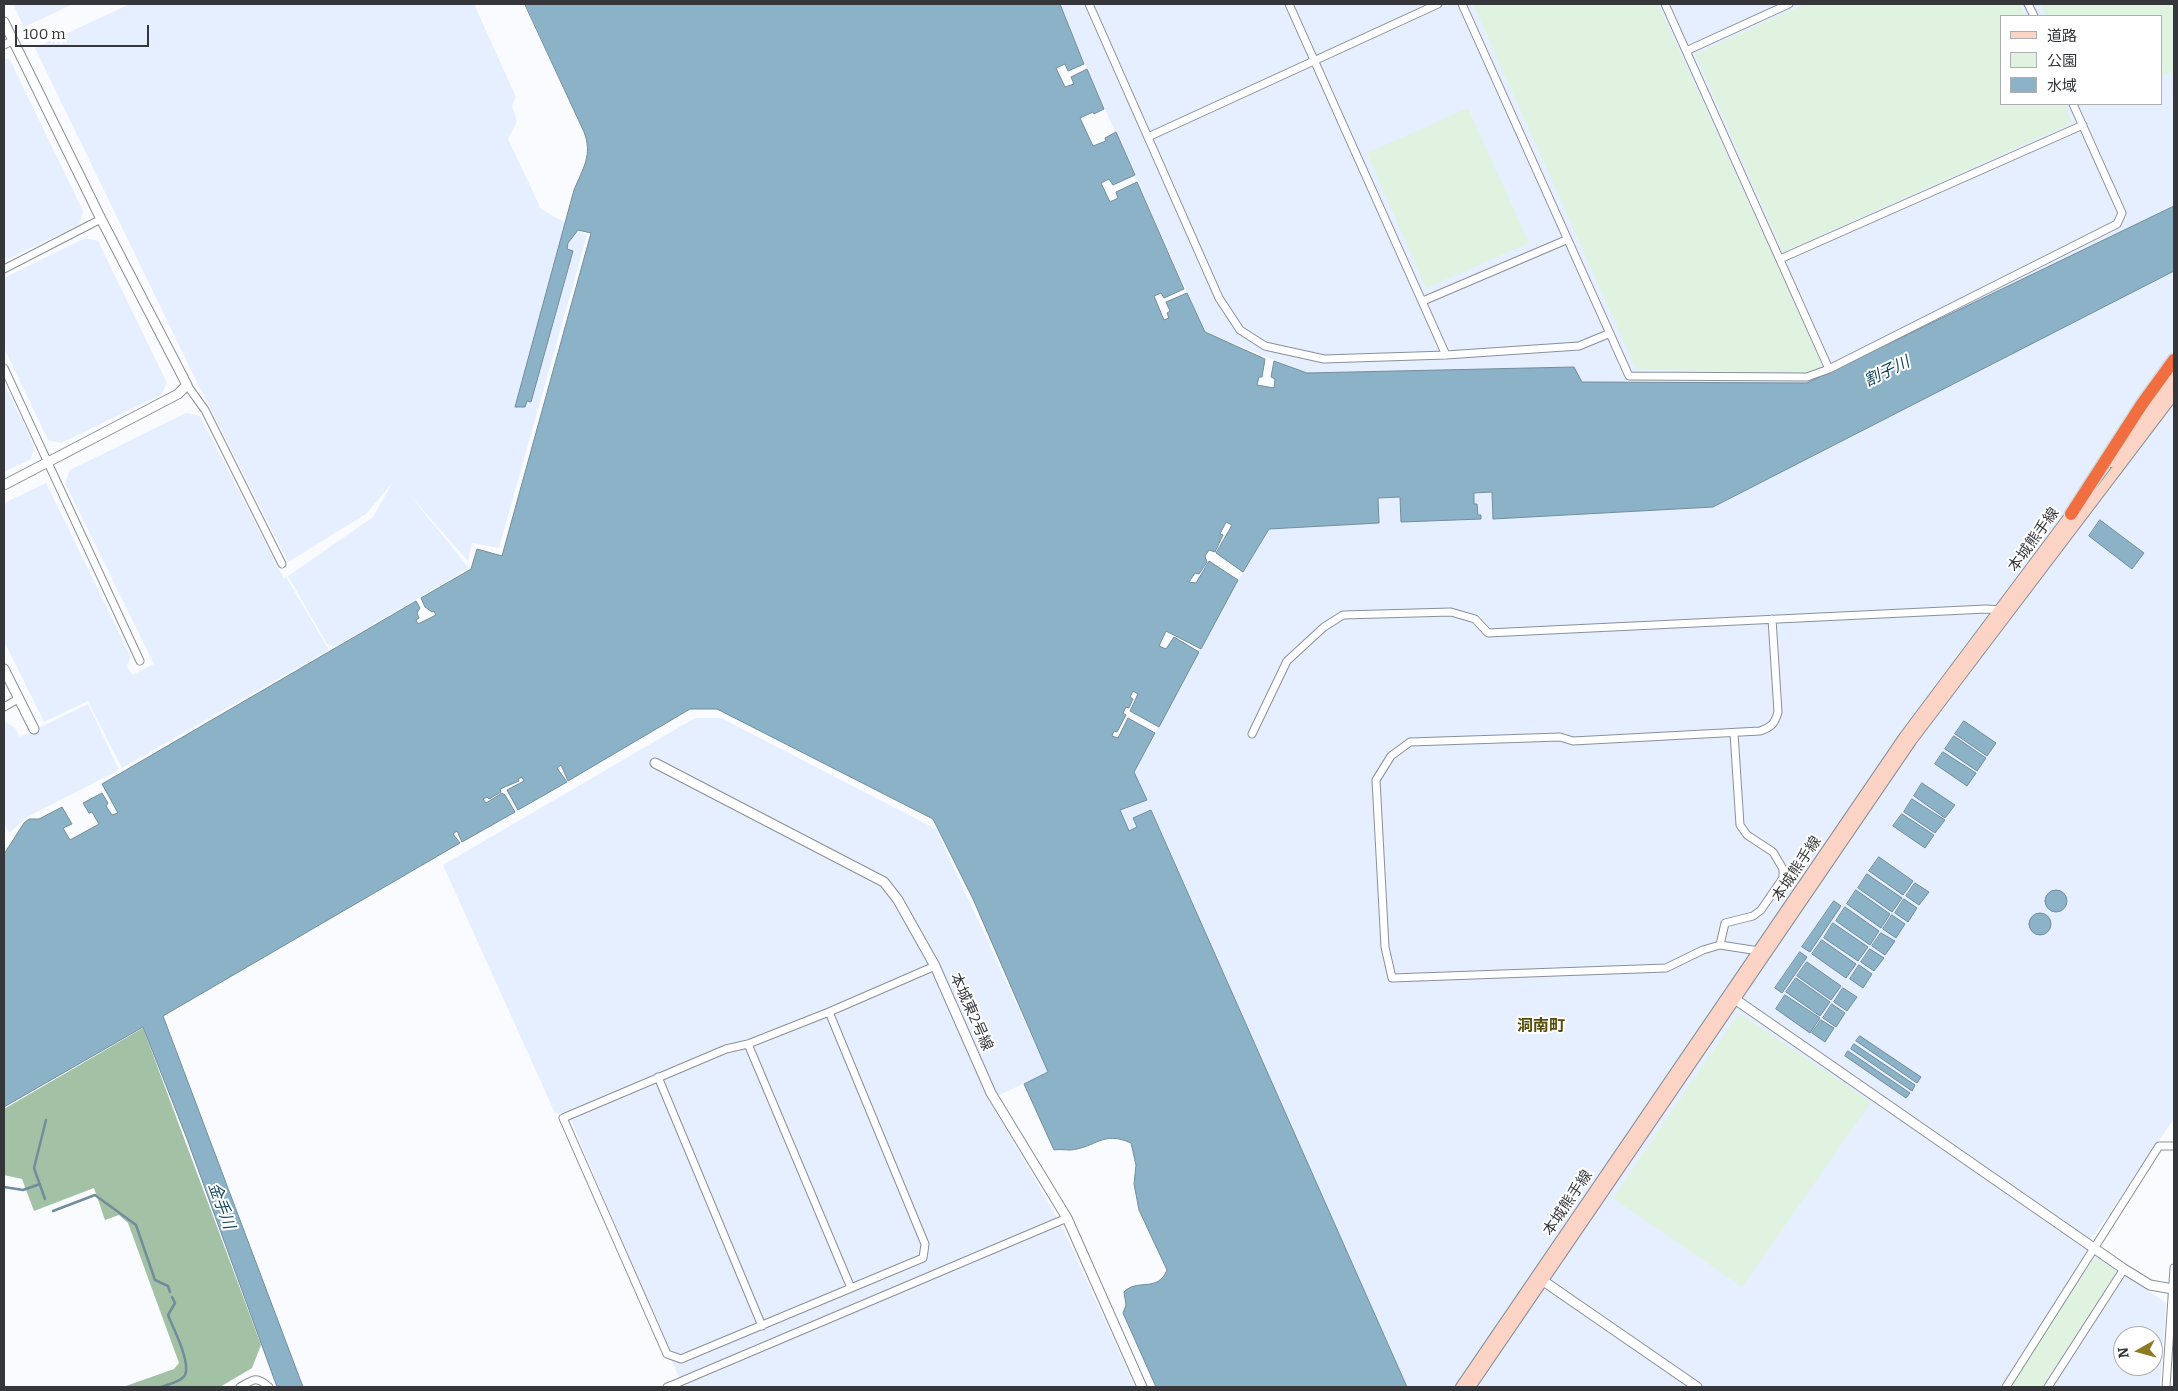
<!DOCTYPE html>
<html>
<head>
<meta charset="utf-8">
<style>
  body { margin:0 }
  #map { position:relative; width:2178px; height:1391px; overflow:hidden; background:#f9fbff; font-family:Bitter,"Noto Sans JP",serif }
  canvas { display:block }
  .frame { position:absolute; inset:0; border:5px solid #343639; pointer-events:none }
  .legend { position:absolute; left:2000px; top:15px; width:162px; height:90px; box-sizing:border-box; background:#fff; border:1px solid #aeafb0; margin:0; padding:6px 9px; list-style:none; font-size:15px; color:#343639 }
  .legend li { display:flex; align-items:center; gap:10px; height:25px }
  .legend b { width:25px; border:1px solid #aeafb0 }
  .north { position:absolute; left:2113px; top:1326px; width:50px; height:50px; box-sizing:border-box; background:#fff; border:1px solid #aeafb0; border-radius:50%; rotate:263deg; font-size:14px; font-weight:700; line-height:20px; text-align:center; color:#343639 }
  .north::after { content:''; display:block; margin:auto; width:18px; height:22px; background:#8c7b21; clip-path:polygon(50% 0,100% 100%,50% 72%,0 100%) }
  .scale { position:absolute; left:15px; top:25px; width:134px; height:22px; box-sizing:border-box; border:2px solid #343639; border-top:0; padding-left:6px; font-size:15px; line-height:18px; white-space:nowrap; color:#343639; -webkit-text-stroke:4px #fff; paint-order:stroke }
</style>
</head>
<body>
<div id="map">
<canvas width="2178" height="1391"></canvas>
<div class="frame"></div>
<ul class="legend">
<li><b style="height:6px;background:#fbd4c6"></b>道路</li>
<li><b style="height:14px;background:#e0f3e0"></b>公園</li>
<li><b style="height:14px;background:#8bb2c7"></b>水域</li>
</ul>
<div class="north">N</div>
<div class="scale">100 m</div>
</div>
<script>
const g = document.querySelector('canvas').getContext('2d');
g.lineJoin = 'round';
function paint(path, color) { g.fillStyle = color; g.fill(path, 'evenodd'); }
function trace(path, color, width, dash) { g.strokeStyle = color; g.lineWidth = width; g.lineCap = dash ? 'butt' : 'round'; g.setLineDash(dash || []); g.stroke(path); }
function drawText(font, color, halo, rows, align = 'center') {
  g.font = font + ' Bitter,"Noto Sans JP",serif'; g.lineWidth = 4; g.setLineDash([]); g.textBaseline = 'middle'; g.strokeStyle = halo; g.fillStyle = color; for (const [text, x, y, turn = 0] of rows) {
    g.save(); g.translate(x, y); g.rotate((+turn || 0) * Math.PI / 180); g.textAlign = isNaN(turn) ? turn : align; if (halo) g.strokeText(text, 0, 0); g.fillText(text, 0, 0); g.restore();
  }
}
const built = new Path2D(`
  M13,4H73L24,27Z
  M130,4H474L516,97L512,106L517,121L508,139L541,209L587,235L499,548L472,543L468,561L409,494L469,568L335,647L327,644L288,576L373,517L393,482L366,514L288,562L193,374L35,48Z
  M1060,4H2174V206L1807,383L1581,382L1574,367L1307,373L1205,332L1087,69ZM2002,16H2162V104H2002Z
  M4,58L10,60L83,211L79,225L4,261Z
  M85,238L98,241L167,383L161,395L61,443L48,440L4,348V278Z
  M2174,271L2173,1120L2095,1234L2082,1245L2166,1303L2160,1387H1407L1152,810L1133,818L1137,827L1129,831L1120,809L1129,806L1134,772L1238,580L1269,529L1378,523V498L1400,497L1401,522L1478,515L1474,504V493L1492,492L1493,519L1713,507ZM2123,1336H2153V1366H2123Z
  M4,383L34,446L31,459L4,472Z
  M186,413L200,416L284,579L286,577L329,650L122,768L88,701L44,722L4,641V503L46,483L131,657L127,666L132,675L154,664L65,483L70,470Z
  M88,704L119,770L27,817L9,833L4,823V721L15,728L20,737Z
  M695,718H721L936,829L1048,1072L989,1100L1062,1226L1135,1387H683L568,1113H555L443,865Z`);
const green = new Path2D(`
  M1473,4H1658L1823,366L1805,373L1636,369Z
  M1805,4H2020L2025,16H2002V104H2064L2072,123L1783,252L1695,54Z
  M2040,4H2173L2174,71L2162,76V16H2046Z
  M1468,108L1529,243L1426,288L1367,153Z
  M1742,1015L1871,1102L1742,1287L1613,1198L1735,1018Z
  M2096,1258L2115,1269L2116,1273L2042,1387H2010L2092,1261Z`);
const forest = new Path2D(`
  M143,1028L261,1345L252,1368L220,1387H123L174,1369L179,1363L128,1223L119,1215L105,1220L94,1188L34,1211L22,1179L4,1175V1109Z`);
const water = new Path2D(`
  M525,4H1060L1084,64L1068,71L1065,64L1056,68L1065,87L1074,84L1071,77L1087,69L1104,109L1094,114L1093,112L1080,118L1093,146L1106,141L1105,138L1116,132L1135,175L1113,185L1109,179L1101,183L1110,202L1118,198L1116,192L1137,182L1184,289L1164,298L1161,293L1154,296L1164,320L1169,318L1167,313L1170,311L1166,302L1187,293L1205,332L1265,359L1262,377H1259L1257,385L1274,388L1275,379L1271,377L1274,361L1307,373L1574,367L1582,382L1807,383L2174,206V271L1713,507L1493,519L1492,492L1474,493V504H1477L1478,515H1481V519L1401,522L1400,497L1378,498L1379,523L1269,529L1243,572L1216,553L1232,525L1226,522L1220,534L1223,535L1215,552L1209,550L1205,556L1207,562L1199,574L1195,573L1189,582L1196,583L1209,561L1238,580L1201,649L1166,631L1159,646L1166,649L1174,637L1199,652L1159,727L1130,711L1138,694L1133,691L1130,697L1133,699L1129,708L1126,707L1123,713L1126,715L1117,732L1114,731L1112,736L1118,738L1128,718L1155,733L1134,772L1147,800L1120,810L1129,831L1137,827L1133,818L1151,810L1407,1387H1156L1123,1313L1126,1305L1124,1292C1137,1278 1158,1293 1167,1270L1139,1210L1134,1184L1136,1165L1131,1143C1102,1130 1096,1148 1070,1150C1065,1150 1059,1149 1054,1150L1024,1084L1048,1072L973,899L933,819L717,709H690L568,781L561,765L557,768L567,782L518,810L507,790L524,781L522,777L518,779L519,781L500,789L501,792L489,799L487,797L483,799L486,803L502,793L505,795L515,812L462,842L457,831L453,834L460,843L163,1016L303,1387H277L186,1136L143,1027L4,1107V854L24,823L29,819H39L62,807L72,824L63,828L70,840L99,824L92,812L89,813L83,803L102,793L108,803L106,806L112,815L118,813L102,784L416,601L420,608L417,613L419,618L416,620L418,624L436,615L434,611L432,612L425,607L421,598L471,569L477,549L502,556L591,233L578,230L568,243L567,249L573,251L531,402L527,401L525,407H515L574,190C583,168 593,155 584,132Z
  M2100,520L2144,553L2132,569L2089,536Z
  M1964,721L1996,743L1987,756L1955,734Z
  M1954,736L1986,758L1977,771L1945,749Z
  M1943,752L1976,773L1967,786L1935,764Z
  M1922,783L1955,805L1945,818L1914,796Z
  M1912,799L1945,820L1935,833L1904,812Z
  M1902,814L1934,835L1925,848L1893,826Z
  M1879,857L1913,881L1903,895L1869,871Z
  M1867,874L1902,898L1892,912L1858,888Z
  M1915,883L1929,892L1919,905L1906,896Z
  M2045 901a11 11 0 1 1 22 0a11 11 0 1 1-22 0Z
  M1856,890L1890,914L1881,928L1847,904Z
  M1904,899L1917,908L1908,922L1895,913Z
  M1834,901L1841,906L1810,952L1802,947Z
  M1845,907L1879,931L1870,945L1836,921Z
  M2029 924a11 11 0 1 1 22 0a11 11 0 1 1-22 0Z
  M1892,915L1905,924L1896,938L1883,929Z
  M1833,923L1868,947L1858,961L1824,938Z
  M1881,933L1895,941L1885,955L1872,946Z
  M1822,940L1856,964L1846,978L1812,954Z
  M1870,949L1884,958L1874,971L1861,962Z
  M1800,952L1807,957L1782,993L1775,988Z
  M1807,962L1841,986L1831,1000L1797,976Z
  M1859,965L1872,974L1863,988L1850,979Z
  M1796,978L1830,1002L1820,1016L1786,992Z
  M1843,988L1857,997L1847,1011L1834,1002Z
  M1785,995L1820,1018L1810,1033L1776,1009Z
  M1832,1004L1845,1013L1836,1027L1823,1018Z
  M1821,1020L1834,1028L1825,1042L1812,1033Z
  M1860,1036L1921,1077L1917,1083L1856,1041Z
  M1854,1044L1915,1085L1912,1091L1851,1049Z
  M1848,1051L1910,1093L1906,1098L1845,1056Z`);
const stream = new Path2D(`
  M4,1187L23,1190L40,1184
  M45,1199L34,1168L46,1120
  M53,1211L95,1195L136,1225L155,1280L168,1286L170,1292
  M161,1387C169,1384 181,1382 185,1375C191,1362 173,1328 168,1315L175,1303L172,1297`);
const minor = new Path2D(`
  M1089,4L1219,298L1240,330L1265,346L1324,359L1446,355L1579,346L1608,334
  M1289,4L1446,355
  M1462,4L1629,376L1807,377L1829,369L2117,224L2122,213L2073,104
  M1665,4L1829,369
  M2028,4L2034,16
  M4,45L12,41
  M1686,51L1789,4
  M1148,137L1438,4
  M1780,259L2083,125
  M4,269L101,219
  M1423,301L1566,240
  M4,368L140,661
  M187,385L205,410L282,564
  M4,707L18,699
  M1252,734L1287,661L1324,627L1343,615L1451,612L1475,619L1488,633L1986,609L2003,610
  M1720,945L1725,923L1753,916L1761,910L1783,878V869L1773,852L1747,835L1740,825L1734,733
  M1759,951L1720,945L1703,950L1666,968L1392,978L1385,947L1376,780L1391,756L1410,742L1560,737L1573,741L1760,731C1772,727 1775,723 1778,712L1772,619
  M829,1012L925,1244L923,1258L681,1359L667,1354L563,1118L726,1049L748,1044L829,1012L935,966
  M748,1044L851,1288
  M658,1077L762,1326
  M240,1387C254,1379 256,1376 269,1387
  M667,1387L675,1384
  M677,1387L675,1384L1067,1218
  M2006,1387L2159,1146H2174
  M2048,1387L2124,1269
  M2166,1387L2174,1268`);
const tertiary = new Path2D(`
  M4,22L101,219L187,385L178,394L4,485
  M4,669L34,729
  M655,763L884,882L898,900L935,966L991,1093L1067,1218L1142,1387
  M1729,995L2124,1269L2150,1285L2173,1289
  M1539,1278L1697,1387`);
const secondary = new Path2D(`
  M2111,462L2174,379
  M1461,1387L1905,736L2075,509
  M1470,1387L1911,741L2174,394`);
const motorway = new Path2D(`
  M2071,514L2142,404L2174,360`);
const streetNames = [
  ["本城熊手線",2034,540,-54],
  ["本城熊手線",1797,869,-56],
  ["本城東2号線",971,1012,66],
  ["本城熊手線",1568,1203,-56]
];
const waterNames = [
  ["割子川",1887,372,-26],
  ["金手川",221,1206,70]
];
const neighbourhoodNames = [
  ["洞南町",1541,1027]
];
paint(built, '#e6efff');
paint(green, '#e0f3e0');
paint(forest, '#a3c1a4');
paint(water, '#8bb2c7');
trace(water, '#718d9c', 1);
trace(stream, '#718d9c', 2.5);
trace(minor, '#8a8f98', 9);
trace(tertiary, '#8a8f98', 11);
trace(secondary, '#8a8f98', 12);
trace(motorway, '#d6d7d7', 15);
trace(minor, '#fff', 7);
trace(tertiary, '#fff', 9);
trace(secondary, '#fbd4c6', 10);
trace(motorway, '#f16e40', 12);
drawText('15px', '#343639', '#fff', streetNames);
drawText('italic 16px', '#12465d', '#fff', waterNames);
drawText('bold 16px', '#564b0a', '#fff', neighbourhoodNames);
</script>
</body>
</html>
